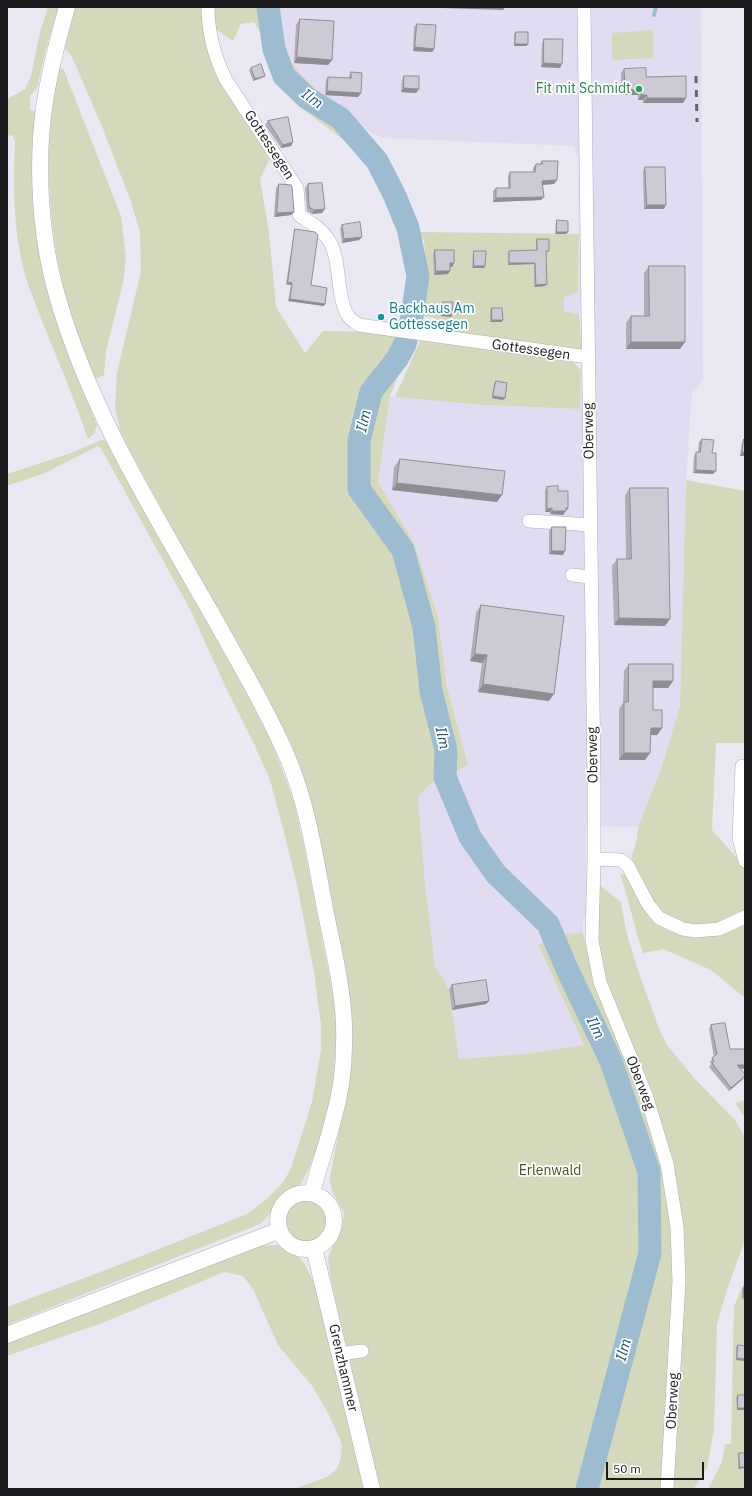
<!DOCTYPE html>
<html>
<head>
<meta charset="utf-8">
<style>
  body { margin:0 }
  #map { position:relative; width:752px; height:1496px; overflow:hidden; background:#eae8f2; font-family:"IBM Plex Sans",sans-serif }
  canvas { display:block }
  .frame { position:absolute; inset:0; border:8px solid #1b1a1d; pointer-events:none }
  .scale { position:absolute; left:606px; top:1462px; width:98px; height:18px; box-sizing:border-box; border:2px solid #1b1a1d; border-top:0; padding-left:5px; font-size:12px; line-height:14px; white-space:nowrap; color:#1b1a1d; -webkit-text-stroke:3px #fff; paint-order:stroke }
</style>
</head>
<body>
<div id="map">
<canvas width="752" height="1496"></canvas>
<div class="frame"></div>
<div class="scale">50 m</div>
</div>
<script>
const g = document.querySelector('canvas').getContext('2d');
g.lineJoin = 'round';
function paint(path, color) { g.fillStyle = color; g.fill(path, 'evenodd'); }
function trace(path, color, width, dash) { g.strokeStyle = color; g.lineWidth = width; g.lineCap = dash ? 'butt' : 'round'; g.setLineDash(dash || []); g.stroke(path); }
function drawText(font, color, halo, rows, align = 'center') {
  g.font = font + ' "IBM Plex Sans",sans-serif'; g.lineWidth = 3.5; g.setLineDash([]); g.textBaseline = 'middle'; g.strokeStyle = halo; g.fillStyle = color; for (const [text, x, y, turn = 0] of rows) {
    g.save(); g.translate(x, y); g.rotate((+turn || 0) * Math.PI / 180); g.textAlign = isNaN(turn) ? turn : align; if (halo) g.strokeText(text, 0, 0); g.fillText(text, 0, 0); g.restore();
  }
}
const industrial = new Path2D(`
  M281,7H701L703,381L692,393L686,480L680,706L662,766L638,827L586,826V914L583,920V933L564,934L538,946L584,1045L523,1054L459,1059L449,989L435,966L425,882L418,797L428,786L468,765L447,687L438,617L414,543L378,482L390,396L483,405L580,409L582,348L580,314L564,311V298L578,292L579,234L578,158L574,146L382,138L344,118L278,50Z`);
const green = new Path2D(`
  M48,7H59L46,49L37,88L30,96V110L34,111L37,116L51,301L71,363L97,425L94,434L88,439C73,394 54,352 37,308C33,296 27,284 24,271C13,228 13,185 15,141L12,135L7,136V99L25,89L31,76L40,32Z
  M75,7H203L208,48L212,66L271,157L260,179L269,232L276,307L305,353L323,331L366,332L401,336L399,340H413L390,396L378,482L414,543L438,617L447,687L468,765L428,786L418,797L425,882L435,966L449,989L459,1059L523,1054L584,1045L538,945L564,934L583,933L596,985L619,1040L662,1165L670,1225L673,1280L664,1489H380L331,1281L328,1258L334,1242L342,1228L344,1213L331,1189L330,1177L340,1126L352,1061L351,1007L331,896L304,779L291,743L183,548L128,447L120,430L115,408L117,373L141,271L140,232L130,199L103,129L72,57L64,47L70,20Z
  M210,7H281L278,50L344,118L353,147L295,103L265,54L262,35L254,22L241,24L233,41L211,26Z
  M653,30V58L612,60V33Z
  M63,68L121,216L126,257L123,283L106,351L104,375L95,379C85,352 73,326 66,299C47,224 43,146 58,70Z
  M420,232L579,234L578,292L564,298V311L579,314L582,348L577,351L437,330L434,326L435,318L422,316L428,286L424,241Z
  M421,339L571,360L581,370L580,409L483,405L395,397Z
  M101,440L106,441L110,448L244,689L272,743L294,802L305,851L334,1001L337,1027L333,1083L324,1130L308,1170L300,1185L285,1193L276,1201L270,1214L260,1224L7,1325V1307L111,1268L247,1214L267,1199L284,1181L291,1168L312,1102L321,1050V1025L314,972L297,885L283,828L270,780L255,746L226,688L191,611L102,450L98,446L45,473L7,486V474L71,453Z
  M686,480L745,491V743H716L712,830L745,867V910L710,926L673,922L655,907L631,858L637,839L638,827L662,766L680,706Z
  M620,874L627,875L654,920L669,931L694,937L716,935L745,925V998L711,970L663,949L643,953C634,927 629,900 620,874Z
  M599,885L621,902L626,931L639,973L660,1031L667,1045L695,1079L735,1120L745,1137V1240L727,1290L717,1324L714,1429L707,1467L694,1489H672L685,1293L683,1243L678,1187L662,1123L644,1074L611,995L600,961L598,932Z
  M745,1100V1118L735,1103Z
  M286 1220a21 21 0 1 1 42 0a21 21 0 1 1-42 0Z
  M279,1245L296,1253L306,1266L314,1283L364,1489H294L327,1477L337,1469L341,1458L342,1444L328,1413L313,1387L278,1345L253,1289L243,1276L224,1272L102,1323L7,1356V1343L257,1246Z
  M745,1280V1489H708L722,1462L725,1444H731L734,1306Z`);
const stream = new Path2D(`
  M654,15L656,7`);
const river = new Path2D(`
  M268,7L274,49L284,76L307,98L340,118L377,161L394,194L408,228L418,276L412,317L405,344L397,359L371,392L359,441V489L403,550L424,627L431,691L446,750L445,777L470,837L496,874L548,924L566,967L611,1061L649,1172L650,1253L587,1489`);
const minor = new Path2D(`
  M208,7C208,34 214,56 226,80L297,188L299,215C309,222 321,228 328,239C342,259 335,297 349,317C351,320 355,322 359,325L588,357
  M584,7L594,780V859L592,941L600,982L646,1095L667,1164L677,1227L679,1281L667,1489
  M529,521L591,525
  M572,575L591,577
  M742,766L739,838L745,861
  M594,859L621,860L628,866L648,904L659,918L683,929L695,931L719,929L745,917
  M339,1354L362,1351`);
const major = new Path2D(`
  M67,7C55,50 44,92 41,137C38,190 43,248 58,299C91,413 155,514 213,616C239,663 268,711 289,761C309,810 316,863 326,914C335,957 346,1002 344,1045C344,1070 340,1097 333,1120C327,1145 318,1168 312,1193
  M278 1221a28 28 0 1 1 56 0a28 28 0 1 1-56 0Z
  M314,1248L372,1489
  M7,1335L280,1230`);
const rail = new Path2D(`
  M696,76L697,122`);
const wall = new Path2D(`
  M300,19L332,60L328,65L294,63L296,25Z
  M417,24L434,49L432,52L413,51L414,27Z
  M516,32L528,44L526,46H514V34Z
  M544,39L560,68L541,67L542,43Z
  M251,68L265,76L264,77L253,81L249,70Z
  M624,69L646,77L683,103H643V100H638V95H621V73Z
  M351,72L361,93L358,97L325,95L326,80L328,77L349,78V76Z
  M404,76L416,93L401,92L402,80Z
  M268,121L293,142L291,146L281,148L265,125Z
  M542,161L554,184L543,185L541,200L493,202V191L496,188H508V176L510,172H533V168L536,164H540Z
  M645,167L664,209H644L643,171Z
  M279,184L294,212L291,215L274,217L276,188Z
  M308,184L322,213L312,214L307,211L305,188Z
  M557,220L566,234H555L556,222Z
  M342,225L362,237L359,240L342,243L340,229Z
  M295,229L311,285L324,306L288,301L291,285L286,284L294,232Z
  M537,239L548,252H546L547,284L545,286L534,287V264L508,265V253L509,251L536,250V241Z
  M435,250L454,263L452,267H450L448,274L434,275L433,254Z
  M474,251L485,266L484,268H472L473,252Z
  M649,266L680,349H626V323L631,316H644V273Z
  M443,302L452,315L451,317L441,316L442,303Z
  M492,308L501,322H490V310Z
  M496,381L503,400L492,398L494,383Z
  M702,439L712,453L713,474L693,473L694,456L696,452H698L699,442Z
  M744,439H745V456H740L742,443Z
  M400,459L497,502L392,490L394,467Z
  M547,487L558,491L568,508L563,515L550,514V512H545V490Z
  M630,488L665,626L614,625L612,566L617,559H626L625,495Z
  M552,527L563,555L549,554V530Z
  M481,605L549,701L478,692L482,663L470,661L476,613Z
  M629,664L673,681L668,688H653V710L662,728L657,735H650V753L645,760H619V709L623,703L624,671Z
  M452,985L489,1001L486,1004L452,1010L449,989Z
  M711,1025L730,1049L740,1068L743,1079L729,1091L709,1067L711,1064L710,1062L714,1057L709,1029Z
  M744,1287L745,1299H742V1289Z
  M738,1345L745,1346V1361L736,1360V1347Z
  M738,1395H745V1410H737L736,1397Z
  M739,1453L745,1468L738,1469V1455Z`);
const shadedWall = new Path2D(`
  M442,7H505L503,10L441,8Z
  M515,44H528L526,46H514Z
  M415,47L434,49L432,52L413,51Z
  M297,57L332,60L328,65L294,63Z
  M544,63L562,64L560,68L541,67Z
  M265,76L264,77L253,81L255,79Z
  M404,88L419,89L416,93L401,92Z
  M625,90H641L638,95H621Z
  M327,91L361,93L358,97L325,95Z
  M641,95H647L643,100H638Z
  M647,98H686L683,103H643Z
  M293,142L291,146L281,148L283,145Z
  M557,180L554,184L540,185L542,181Z
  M544,197L541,200L493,202L496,198Z
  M647,205H666L664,209H644Z
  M325,209L322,213L312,214L314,210Z
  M294,212L291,215L274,217L277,213Z
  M557,232H568L566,234H555Z
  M362,237L359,240L342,243L344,239Z
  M450,263H454L452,267H447Z
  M509,263H535L534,264L508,265Z
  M474,266H485L484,268H472Z
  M436,271H450L448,274L434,275Z
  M288,282L292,283L291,285L286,284Z
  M547,284L545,286L534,287L536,285Z
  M290,299L325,304L324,306L288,301Z
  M442,314L452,315L451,317L441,316Z
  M492,320H503L501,322H490Z
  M631,342H685L680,349H626Z
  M493,396L505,398L503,400L492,398Z
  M742,452H745V456H740Z
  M696,470L716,471L713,474L693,473Z
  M397,483L502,495L497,502L392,490Z
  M552,508L550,512H545L547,509Z
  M566,508H568L563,515L550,514L552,511Z
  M552,551H565L563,555L549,554Z
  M619,618L670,619L665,626L614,625Z
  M475,654L487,655L482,663L470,661Z
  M653,681H673L668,688H648Z
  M483,684L554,694L549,701L478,692Z
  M651,728H662L657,735H646Z
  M624,753H650L645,760H619Z
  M489,1001L486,1004L452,1010L455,1006Z
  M737,1065H745V1069L734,1068Z
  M745,1076L743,1079L729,1091L731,1088Z
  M737,1358L745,1359V1361L736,1360Z
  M738,1408H745V1410H737Z
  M740,1467H745V1468L738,1469Z`);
const building = new Path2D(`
  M300,19L334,21L332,60L297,57Z
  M417,24L436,25L434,49L415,47Z
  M516,32H528V44H515Z
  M544,39H563L562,64L544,63Z
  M261,64L265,76L255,79L251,68Z
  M646,68V77L686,76V98H647V95H641V90H625L624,69Z
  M351,72L362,73L361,93L327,91L328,77L351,78Z
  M404,76H419V89L404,88Z
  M288,117L293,142L283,145L268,121Z
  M542,161H558L557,180L542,181L544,197L496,198V188H510V172H535L536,164H542Z
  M645,167H665L666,205H647Z
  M322,183L325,209L314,210L309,207L308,184Z
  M279,184L291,185L292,187L294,212L277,213Z
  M557,220L568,221V232H557Z
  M360,222L362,237L344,239L342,225Z
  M295,229L315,232L318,235L311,285L327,288L325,304L290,299L292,283L288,282Z
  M537,239H549V251H546L547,284L536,285L535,263H509V251L537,250Z
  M435,250H454V263H450V271H436Z
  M474,251H486L485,266H474Z
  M649,266H685V342H631V316H649Z
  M443,302H453L452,315L442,314Z
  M492,308H502L503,320H492Z
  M496,381L507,383L505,398L493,396Z
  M702,439L714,440L712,453H716V471L696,470V452H700Z
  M744,439H745V452H742Z
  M400,459L505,471L502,495L397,483Z
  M558,486V491H568V508H566V511H552V508L547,509V487Z
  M630,488H668L670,619L619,618L617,559H631Z
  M552,527H566L565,551H552Z
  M481,605L564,616L554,694L483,684L487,655L475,654Z
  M629,664H673V681H653V710H662V728H651L650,753H624V702H628Z
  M486,980L489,1001L455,1006L452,985Z
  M725,1023L730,1049H745V1065H737L745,1074V1076L731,1088L712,1063L714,1061L712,1058L717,1054L711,1025Z
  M744,1287H745V1297H744Z
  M738,1345L745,1346V1359L737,1358Z
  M738,1395H745V1408H738Z
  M739,1453H745V1467H740Z`);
const markers = [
  [639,89,4,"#2e9e5b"],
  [381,317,4,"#0f9aa8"]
];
const leisureNames = [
  ["Fit mit Schmidt",631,89]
];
const streetNames = [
  ["Gottessegen",269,145,57],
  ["Gottessegen",531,350,8],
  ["Oberweg",589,431,-91],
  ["Oberweg",593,755,-91],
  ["Oberweg",640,1083,69],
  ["Grenzhammer",343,1368,77],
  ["Oberweg",673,1401,-87]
];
const cultureNames = [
  ["Backhaus Am",389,309],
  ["Gottessegen",389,325]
];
const parkNames = [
  ["Erlenwald",550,1171]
];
const waterNames = [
  ["Ilm",312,99,36],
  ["Ilm",364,421,-77],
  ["Ilm",442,738,78],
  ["Ilm",595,1028,64],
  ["Ilm",624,1350,-75]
];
paint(industrial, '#e2dcf2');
paint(green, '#d4d9bc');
trace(stream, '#9cbdd1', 4);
trace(river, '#9cbdd1', 23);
trace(minor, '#b0adb7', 14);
trace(major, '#b0adb7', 17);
trace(minor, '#fff', 13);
trace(major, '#fff', 16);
trace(rail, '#656369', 3, [7, 7]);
paint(wall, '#afaeb6');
paint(shadedWall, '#8f8d94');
paint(building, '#cccad4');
trace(building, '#8f8d94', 1);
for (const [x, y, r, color] of markers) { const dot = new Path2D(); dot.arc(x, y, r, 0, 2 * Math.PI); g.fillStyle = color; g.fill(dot); trace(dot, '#fff', 1.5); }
drawText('14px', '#27864d', '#fff', leisureNames, 'right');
drawText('14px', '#1b1a1d', '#fff', streetNames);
drawText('14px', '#0d838f', '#fff', cultureNames, 'left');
drawText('14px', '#4b521d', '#fff', parkNames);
drawText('italic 15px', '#1d5673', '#fff', waterNames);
</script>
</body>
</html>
